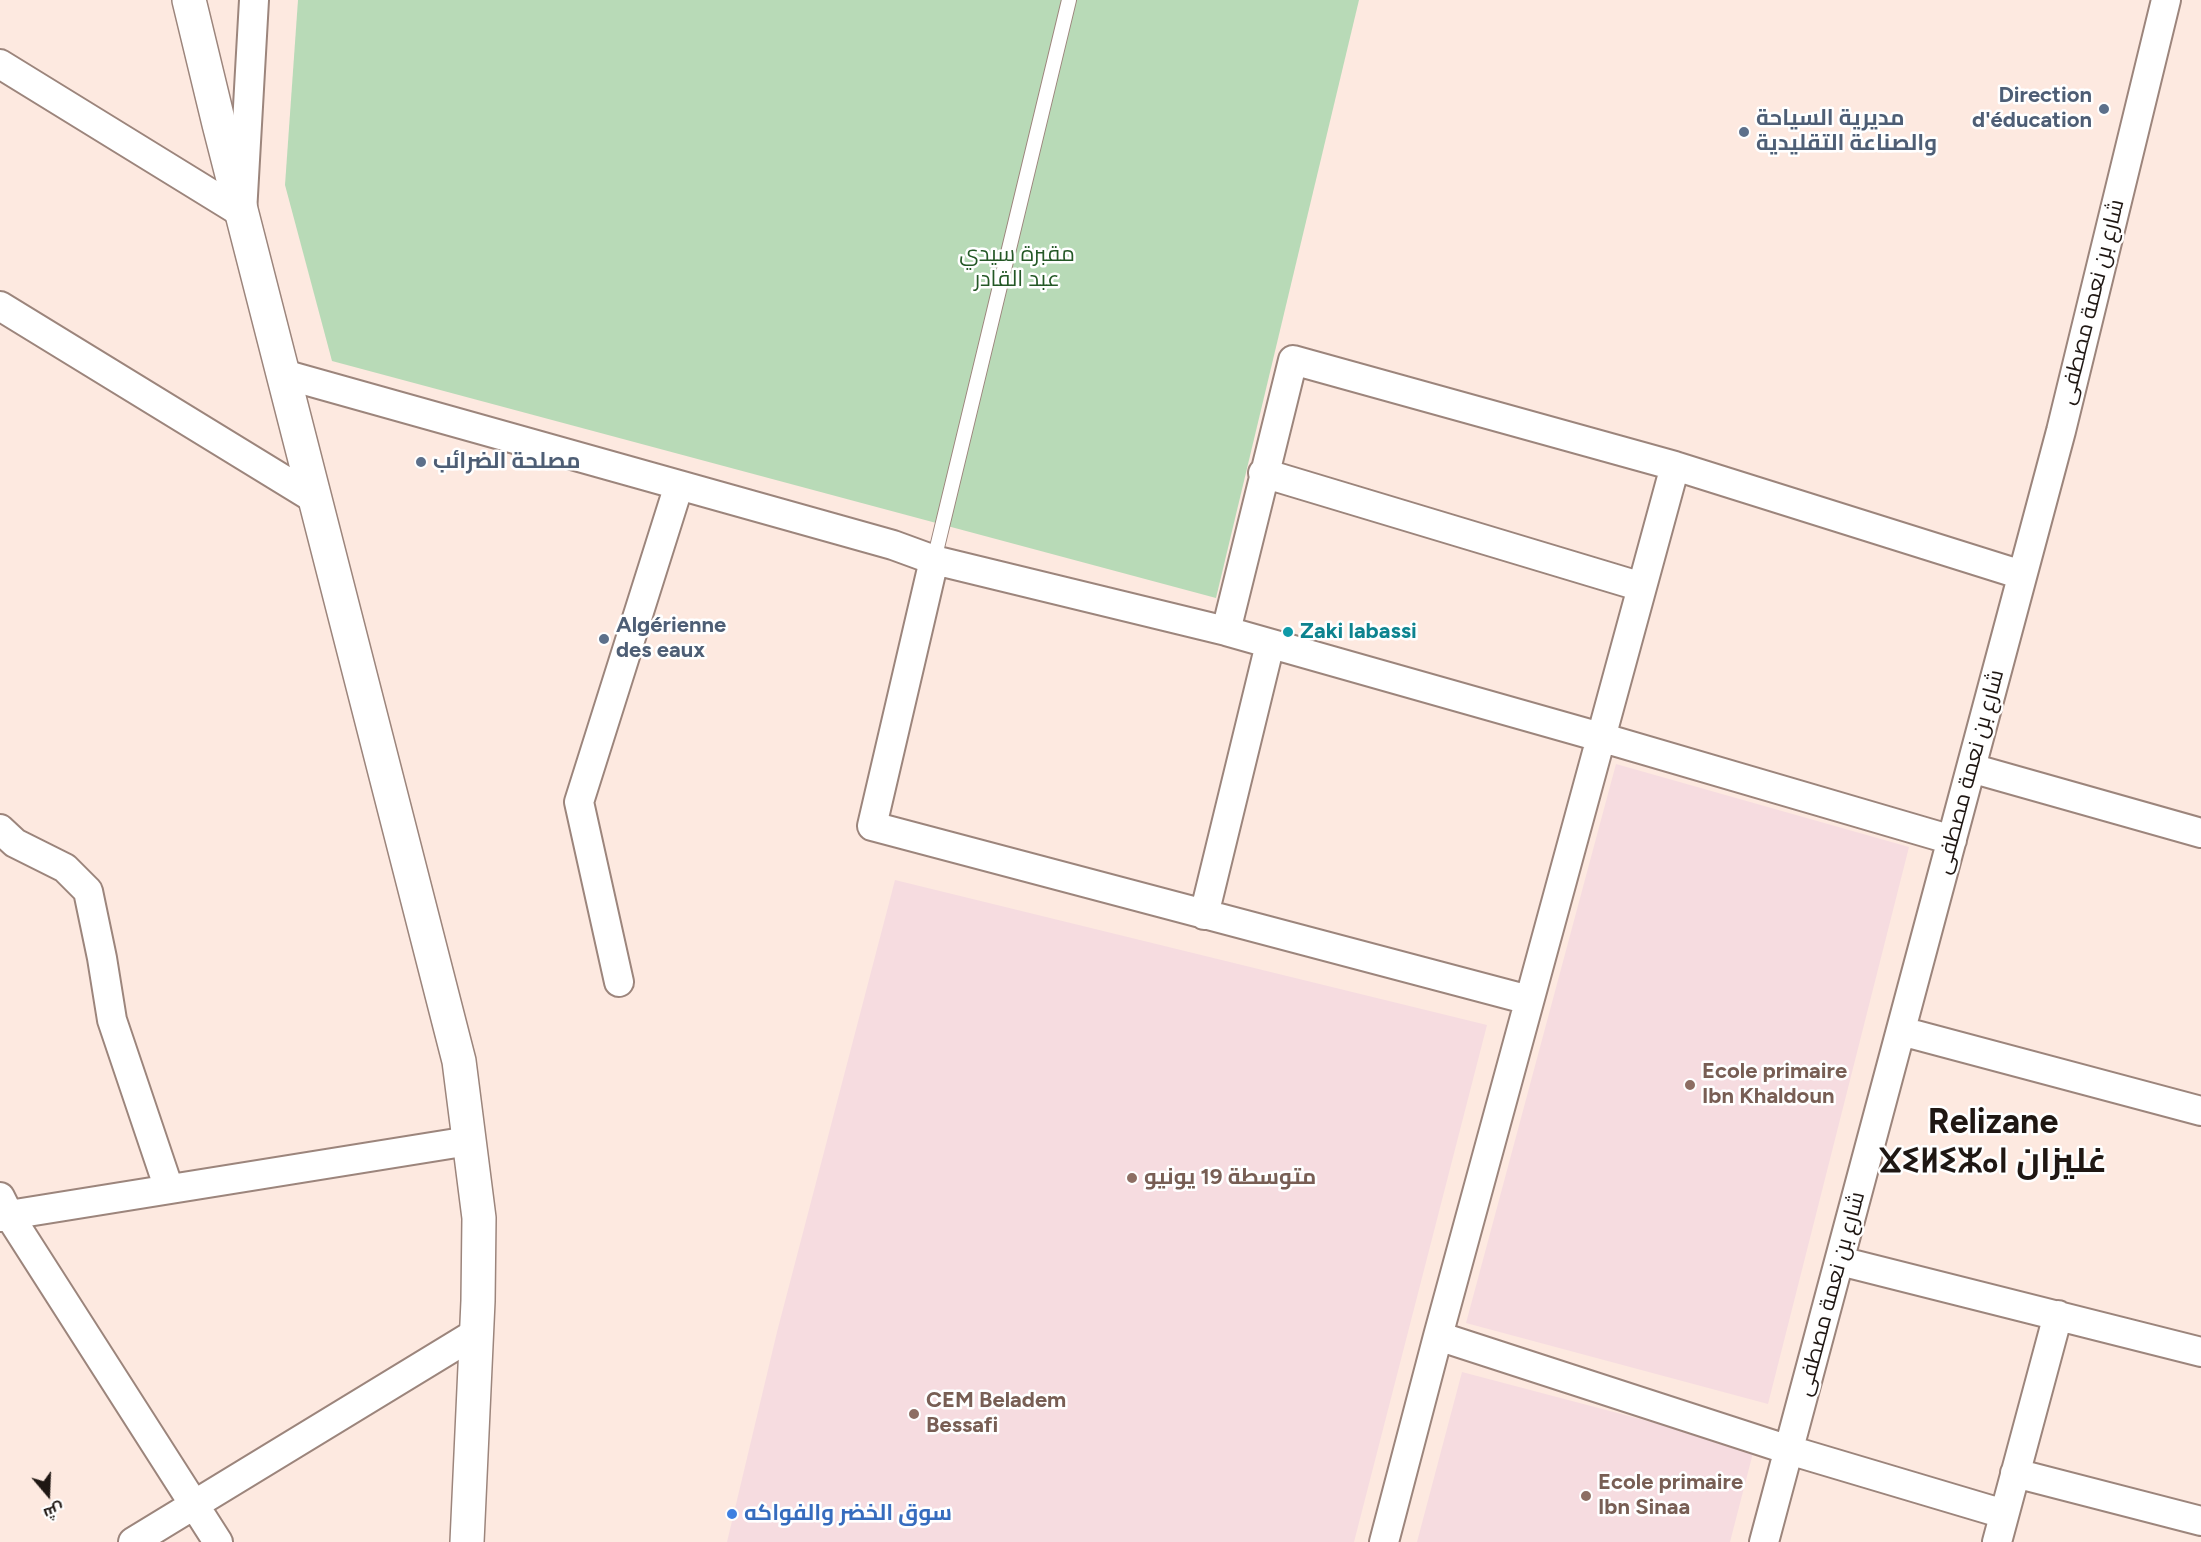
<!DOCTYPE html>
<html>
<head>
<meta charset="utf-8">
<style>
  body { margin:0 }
  #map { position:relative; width:2201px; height:1542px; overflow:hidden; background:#fde9e0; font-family:Figtree,Cairo,sans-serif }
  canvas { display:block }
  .north { position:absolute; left:18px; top:1464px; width:60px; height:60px; -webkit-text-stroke:4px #fff; paint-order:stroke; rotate:161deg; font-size:16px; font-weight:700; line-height:24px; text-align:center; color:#1f1713 }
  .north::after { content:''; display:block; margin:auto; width:21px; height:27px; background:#1f1713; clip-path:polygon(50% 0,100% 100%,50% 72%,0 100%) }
</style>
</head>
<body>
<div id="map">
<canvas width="2201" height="1542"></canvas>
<div class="north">ش</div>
</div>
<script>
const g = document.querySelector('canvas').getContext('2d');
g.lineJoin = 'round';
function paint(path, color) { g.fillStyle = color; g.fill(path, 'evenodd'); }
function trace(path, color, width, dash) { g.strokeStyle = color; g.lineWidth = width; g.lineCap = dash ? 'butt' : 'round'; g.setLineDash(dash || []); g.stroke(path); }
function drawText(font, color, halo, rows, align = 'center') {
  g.font = font + ' Figtree,Cairo,"Noto Sans Tifinagh",sans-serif'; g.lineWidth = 5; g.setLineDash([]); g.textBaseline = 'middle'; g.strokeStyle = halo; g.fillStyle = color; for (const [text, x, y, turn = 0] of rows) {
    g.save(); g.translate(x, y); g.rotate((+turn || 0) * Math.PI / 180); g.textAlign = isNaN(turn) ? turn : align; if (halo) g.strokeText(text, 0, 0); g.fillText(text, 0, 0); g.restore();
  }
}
const education = new Path2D(`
  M1616,764L1909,847L1768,1404L1466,1323Z
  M895,880L1487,1025L1354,1542H727L777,1332Z
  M1462,1372L1754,1449L1730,1542H1417Z`);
const green = new Path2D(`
  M298,0H1359L1216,598L332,361L285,185Z`);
const service = new Path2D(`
  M934,560L1069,0`);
const minor = new Path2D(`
  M0,64L242,213L254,0
  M0,306L315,499
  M283,374L893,545L934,560L1226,631L1600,737L1952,840
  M1263,473L1642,587
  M934,560L872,826L1529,1000
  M1226,631L1293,360L1675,466L2022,575
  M1971,768L2201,833
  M0,829L15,843L65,868L88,891L102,958L112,1020L169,1189
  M1204,915L1270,644
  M619,982L579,802L679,485
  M1901,1031L2201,1111
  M0,1197L9,1215L469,1141
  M0,1217L9,1215L218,1542
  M1840,1261L2201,1352
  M1438,1336L1789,1450L2004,1514
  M2015,1473L2201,1521
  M133,1542L476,1333
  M1384,1542L1438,1336L1675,466
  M1764,1542L2061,431L2166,0
  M1997,1542L2058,1315`);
const secondary = new Path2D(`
  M189,0L219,124L459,1061L479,1218L478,1301L467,1542`);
const markers = [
  [2104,109,6,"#5c6f8a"],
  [1744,132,6,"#5c6f8a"],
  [421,462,6,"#5c6f8a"],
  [1288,632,6,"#0f9aa8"],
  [604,639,6,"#5c6f8a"],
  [1690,1085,6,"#8d6e63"],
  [1132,1178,6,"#8d6e63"],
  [914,1414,6,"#8d6e63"],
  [1586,1496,6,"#8d6e63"],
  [732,1514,6,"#3f7fe0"]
];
const serviceNames = [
  ["Direction",2092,96,"right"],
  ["d'éducation",2092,121,"right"],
  ["مديرية السياحة",1756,119],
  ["والصناعة التقليدية",1756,144],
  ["مصلحة الضرائب",433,462],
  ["Algérienne",616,626],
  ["des eaux",616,651]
];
const parkNames = [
  ["مقبرة سيدي",1017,255],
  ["عبد القادر",1017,280]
];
const streetNames = [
  ["شارع بن نعمة مصطفى",2092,302,-76],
  ["شارع بن نعمة مصطفى",1970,772,-75],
  ["شارع بن نعمة مصطفى",1831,1294,-75]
];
const cultureNames = [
  ["Zaki labassi",1300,632]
];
const educationNames = [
  ["Ecole primaire",1702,1072],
  ["Ibn Khaldoun",1702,1097],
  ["متوسطة 19 يونيو",1144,1178],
  ["CEM Beladem",926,1401],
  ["Bessafi",926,1426],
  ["Ecole primaire",1598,1483],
  ["Ibn Sinaa",1598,1508]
];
const shopNames = [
  ["سوق الخضر والفواكه",744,1514]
];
const townNames = [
  ["Relizane",1993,1123],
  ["ⴴⵉⵍⵉⵣⴰⵏ غليزان",1993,1162]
];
paint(education, '#f6dce0');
paint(green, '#b8dab7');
trace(service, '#9c857c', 16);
trace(minor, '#9c857c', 32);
trace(secondary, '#9c857c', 36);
trace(service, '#fff', 14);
trace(minor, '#fff', 28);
trace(secondary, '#fff', 33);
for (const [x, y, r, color] of markers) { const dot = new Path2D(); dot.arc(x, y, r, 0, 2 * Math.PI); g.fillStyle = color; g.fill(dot); trace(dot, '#fff', 2); }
drawText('bold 22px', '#4e5e75', '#fff', serviceNames, 'left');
drawText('22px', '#245826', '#fff', parkNames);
drawText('22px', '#1f1713', '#fff', streetNames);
drawText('bold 22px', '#0d838f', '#fff', cultureNames, 'left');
drawText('bold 22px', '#785e54', '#fff', educationNames, 'left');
drawText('bold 22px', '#366cbe', '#fff', shopNames, 'left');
drawText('bold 34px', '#1f1713', '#fff', townNames);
</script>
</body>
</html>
